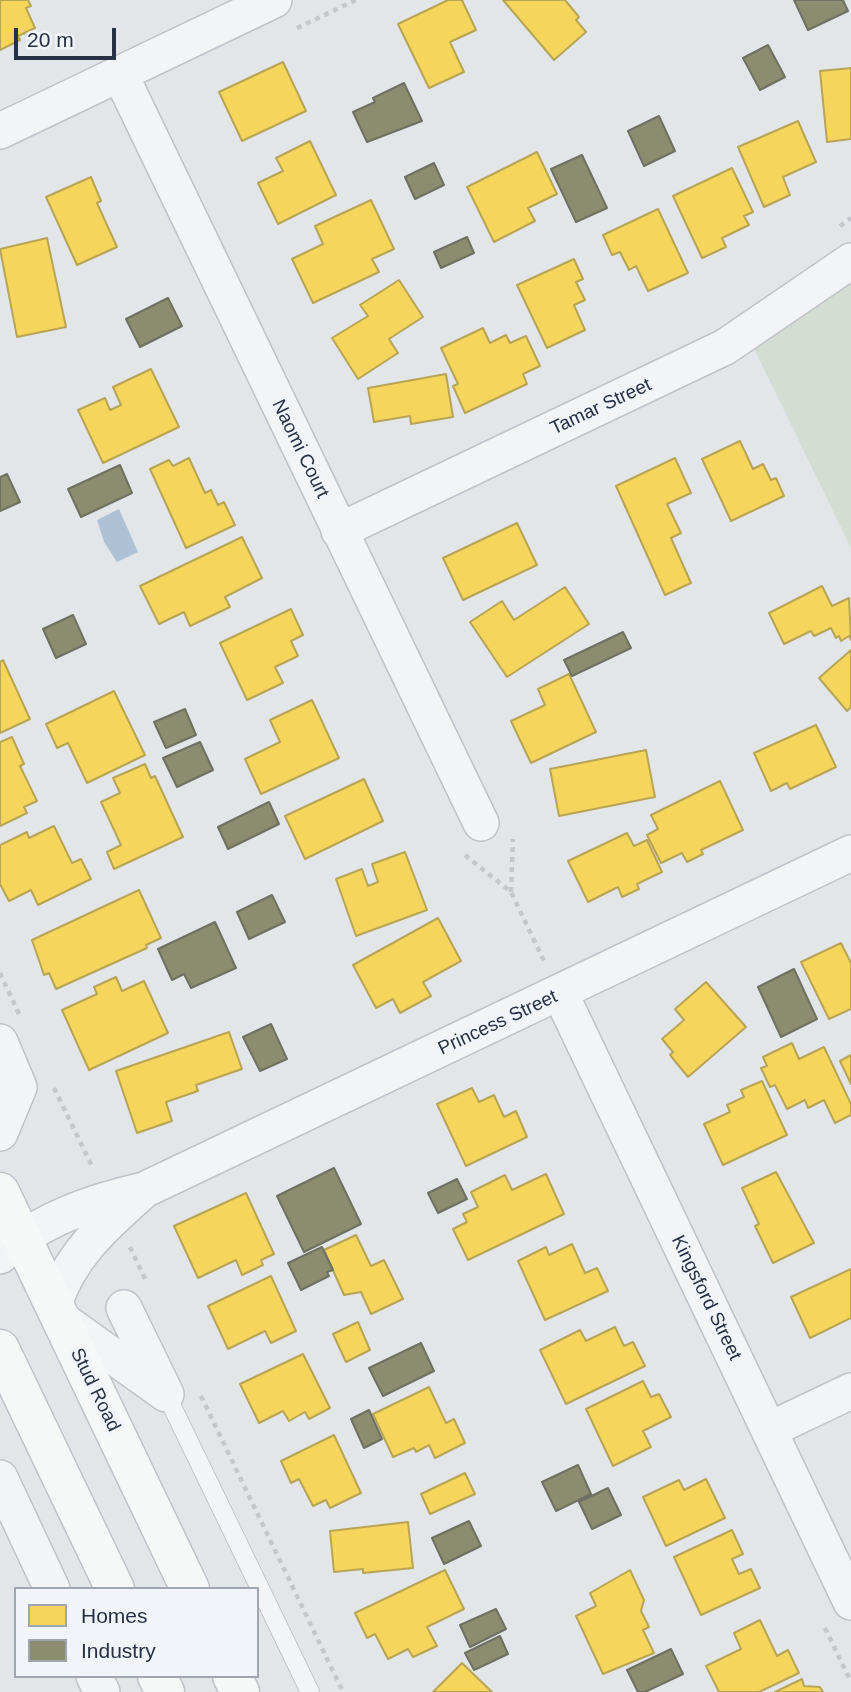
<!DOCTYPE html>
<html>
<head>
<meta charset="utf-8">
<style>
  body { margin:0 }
  #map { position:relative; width:851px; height:1692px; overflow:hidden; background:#e3e6e9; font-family:Helvetica,sans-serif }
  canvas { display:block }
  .legend { position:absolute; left:14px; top:1587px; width:245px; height:91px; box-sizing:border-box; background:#f1f4f8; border:2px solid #a0a6b0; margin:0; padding:9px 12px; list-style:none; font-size:21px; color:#273145 }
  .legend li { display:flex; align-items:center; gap:14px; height:35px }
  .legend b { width:35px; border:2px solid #a0a6b0 }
  .scale { position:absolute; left:14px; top:28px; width:102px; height:32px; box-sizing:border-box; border:4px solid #273145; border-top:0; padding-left:9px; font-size:21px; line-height:24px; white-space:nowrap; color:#273145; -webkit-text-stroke:5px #f1f4f8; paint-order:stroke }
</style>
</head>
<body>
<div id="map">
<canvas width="851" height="1692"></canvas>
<ul class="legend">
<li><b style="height:19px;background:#f6d55c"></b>Homes</li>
<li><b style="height:19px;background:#8c8c6e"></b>Industry</li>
</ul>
<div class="scale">20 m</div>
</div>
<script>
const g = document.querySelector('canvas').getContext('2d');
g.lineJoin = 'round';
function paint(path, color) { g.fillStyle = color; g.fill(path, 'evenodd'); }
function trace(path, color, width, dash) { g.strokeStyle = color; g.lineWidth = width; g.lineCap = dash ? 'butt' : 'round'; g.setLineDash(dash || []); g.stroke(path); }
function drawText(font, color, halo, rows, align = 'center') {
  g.font = font + ' Helvetica,sans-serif'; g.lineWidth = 7; g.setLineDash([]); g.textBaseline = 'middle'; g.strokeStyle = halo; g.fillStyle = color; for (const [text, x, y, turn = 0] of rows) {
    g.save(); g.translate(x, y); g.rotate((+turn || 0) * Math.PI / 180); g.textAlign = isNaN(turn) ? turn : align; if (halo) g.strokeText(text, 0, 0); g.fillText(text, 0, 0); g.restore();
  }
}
const green = new Path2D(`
  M851,261V548L747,334Z`);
const water = new Path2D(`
  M119,509L138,552L117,562L104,542L97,520Z`);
const homes = new Path2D(`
  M0,0H28L31,6L26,8L35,28L18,36L20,40L0,50Z
  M448,0H462L476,30L450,42L464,72L429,88L398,24Z
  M503,0H565L579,17L576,20L586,32L554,60Z
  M283,62L306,111L242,141L219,92Z
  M851,68V139L827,142L820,71Z
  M798,121L816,162L783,177L790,195L764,207L738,147Z
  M310,141L336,195L278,224L258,183L283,171L276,158Z
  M537,152L557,194L528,208L535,221L494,242L467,187Z
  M732,168L753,212L744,216L749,225L722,238L726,247L702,258L673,196Z
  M91,177L101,201L97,203L117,247L77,265L46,197Z
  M371,200L394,249L372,259L379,272L313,303L292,259L323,244L315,226Z
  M658,209L688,273L648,291L636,266L629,270L620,252L612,255L603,235Z
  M47,238L66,327L17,337L0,249Z
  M574,259L583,279L576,282L585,300L574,305L585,330L547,348L517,285Z
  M399,280L423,317L389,339L398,353L358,379L332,338L368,316L360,305Z
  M483,328L490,343L506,335L510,343L526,336L540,366L523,374L527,384L465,413L453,386L458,384L441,348Z
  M151,369L179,427L103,463L78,410L105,398L110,410L121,405L113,387Z
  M446,374L453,417L411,424L410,416L374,422L368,388Z
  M740,441L753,469L763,464L771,480L776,478L784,496L731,521L702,459Z
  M189,458L205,493L211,490L218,505L224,502L235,525L186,548L150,469L169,460L173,466Z
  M675,458L691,493L667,504L681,533L671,538L691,583L665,595L616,486Z
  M517,523L537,565L463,600L443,558Z
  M242,537L262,578L225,597L230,607L190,626L184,612L159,624L140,586Z
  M822,586L832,606L849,598L851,640L849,636L841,641L839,636L836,638L831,628L814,636L811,631L784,644L769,613Z
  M565,587L589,624L507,677L470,622L502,601L514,620Z
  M291,609L303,635L291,641L298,656L275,667L283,683L247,700L220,643Z
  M851,650V707L847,711L819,678Z
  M3,660L30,719L0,733V662Z
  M569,674L596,732L531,763L511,721L545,705L538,689Z
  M114,691L145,755L87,783L68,743L57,748L46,724Z
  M312,700L339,758L261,794L245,759L280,742L270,720Z
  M816,725L836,767L790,789L787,783L771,791L754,753Z
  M12,737L24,764L20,766L37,801L24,807L27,813L0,826V742Z
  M646,750L655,797L559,816L550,769Z
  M145,764L151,778L155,776L183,837L114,869L107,852L121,845L101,802L120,793L113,778Z
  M364,779L383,821L305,859L285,816Z
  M720,781L743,830L701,850L703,854L687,862L682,853L661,863L647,835L658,829L651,815Z
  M54,826L72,863L81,859L91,879L38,905L31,890L9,901L0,884V845L27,832L29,838Z
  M627,833L634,846L647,840L662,872L637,884L639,889L622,897L618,887L588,902L568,861Z
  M405,852L427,910L356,936L336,879L362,869L368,886L378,882L372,864Z
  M139,890L161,938L146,945L147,948L56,989L49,973L44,975L32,940Z
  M438,918L461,961L423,982L431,996L400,1013L393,999L376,1008L353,965Z
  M841,943L851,963V1009L829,1019L801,962Z
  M116,977L122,991L144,981L168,1033L89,1070L62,1010L97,994L94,987Z
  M706,982L746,1027L688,1077L670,1055L673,1052L662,1039L684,1020L675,1009Z
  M229,1032L242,1069L196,1085L198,1091L166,1102L172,1121L137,1133L116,1071Z
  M792,1043L799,1059L824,1047L851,1104V1115L835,1123L824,1100L808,1108L805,1100L787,1109L775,1085L770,1087L761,1068L767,1066L763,1057Z
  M851,1055V1084L840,1061Z
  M762,1081L787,1135L723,1165L704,1124L730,1112L727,1105L744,1097L741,1090Z
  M472,1088L479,1102L494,1095L504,1117L516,1111L527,1137L466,1166L437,1104Z
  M776,1172L814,1243L773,1263L755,1226L759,1224L742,1188Z
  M546,1174L564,1214L468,1260L453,1229L467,1222L463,1214L478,1207L471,1192L505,1175L512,1190Z
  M246,1193L274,1254L261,1260L263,1265L242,1275L236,1260L198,1278L174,1226Z
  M356,1235L371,1266L384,1260L403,1299L371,1314L361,1292L344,1295L324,1250Z
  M572,1244L585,1273L597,1268L608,1291L545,1320L518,1261L546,1247L549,1255Z
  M851,1269V1318L810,1338L791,1297Z
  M271,1276L296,1331L271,1343L265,1331L228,1349L208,1306Z
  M358,1322L370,1350L346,1362L333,1334Z
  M615,1327L624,1346L633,1342L645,1366L566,1404L540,1350L580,1330L586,1341Z
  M303,1354L330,1408L309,1419L305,1412L289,1421L283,1411L259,1423L240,1384Z
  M643,1381L651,1397L659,1394L671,1417L643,1431L651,1447L613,1466L586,1409Z
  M429,1387L446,1423L454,1419L465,1443L435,1458L429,1445L416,1452L414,1448L393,1457L373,1414Z
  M334,1435L361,1493L330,1508L326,1500L313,1506L299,1479L291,1483L281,1461Z
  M465,1473L475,1494L430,1514L421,1494Z
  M706,1479L725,1518L666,1546L643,1497L679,1480L684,1490Z
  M408,1522L413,1568L363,1573V1569L334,1572L330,1531Z
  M732,1530L743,1554L732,1559L739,1574L751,1569L760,1588L701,1615L674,1557Z
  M445,1570L464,1609L427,1627L437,1646L413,1657L408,1649L388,1659L375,1634L367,1638L355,1613Z
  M630,1570L644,1600L641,1611L649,1627L643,1630L654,1653L603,1674L576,1616L596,1606L590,1593Z
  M760,1620L777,1656L788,1650L799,1673L759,1692H719L706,1666L741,1649L734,1633Z
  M462,1663L492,1692H433Z
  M802,1679L804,1686L820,1687L823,1692H775Z`);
const industry = new Path2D(`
  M794,0H843L848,11L808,30Z
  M768,45L785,77L760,90L743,58Z
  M404,83L422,121L367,142L353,112L375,102L373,98Z
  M659,116L675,151L644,166L628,131Z
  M582,155L607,208L576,222L551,169Z
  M434,163L444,185L415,199L405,177Z
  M467,237L474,253L441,268L434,252Z
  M168,298L182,326L140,347L126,319Z
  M120,465L132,493L81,517L68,489Z
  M7,474L20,502L0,511V477Z
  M73,615L86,644L56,658L43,629Z
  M623,632L631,648L572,676L564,660Z
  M185,709L196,735L166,748L154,722Z
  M200,742L213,770L177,787L163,758Z
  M269,802L279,824L228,849L218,827Z
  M272,895L285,922L249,939L237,912Z
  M215,922L236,968L191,988L184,974L172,980L158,949Z
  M794,969L817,1019L781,1037L758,987Z
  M271,1024L287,1059L260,1071L243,1037Z
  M334,1168L361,1224L304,1252L277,1196Z
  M457,1179L467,1199L438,1213L428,1193Z
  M322,1247L333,1270L327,1272L329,1276L301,1290L288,1263Z
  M421,1343L434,1371L383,1396L369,1368Z
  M369,1410L382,1439L364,1448L351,1419Z
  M578,1465L591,1494L556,1511L542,1482Z
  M608,1488L621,1515L592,1529L579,1502Z
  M469,1521L481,1546L444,1564L432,1538Z
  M496,1609L506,1629L470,1647L460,1625Z
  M500,1636L508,1654L474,1670L465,1653Z
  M671,1649L683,1674L645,1692H638L627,1670Z`);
const path = new Path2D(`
  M297,28L356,0
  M840,226L851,218
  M465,855L511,892L544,961
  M511,892L513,839
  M0,973L19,1014
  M54,1088L93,1168
  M130,1247L146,1281
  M201,1396L343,1692
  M825,1628L851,1682`);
const lane = new Path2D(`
  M166,1394L310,1692`);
const street = new Path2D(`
  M120,74L481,823
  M0,131L274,0
  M339,531L725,347L851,261
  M560,993L851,1602
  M0,1042L19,1087L0,1133
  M0,1256C38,1220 94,1201 144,1190L851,853
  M54,1305C69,1256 104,1226 142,1192
  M124,1308L164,1390
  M61,1319L166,1394
  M769,1430L851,1391
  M0,1478L52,1589
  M94,1676L102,1692`);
const primary = new Path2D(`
  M0,1192L190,1589
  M0,1349L115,1589
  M157,1676L165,1692
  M232,1676L240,1692`);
const streetNames = [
  ["Tamar Street",601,407,-25],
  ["Naomi Court",300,449,64],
  ["Princess Street",498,1023,-25],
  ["Kingsford Street",706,1298,64],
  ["Stud Road",95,1390,64]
];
paint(green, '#d3ddd3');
paint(water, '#afc1d6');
paint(homes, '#f6d55c');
trace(homes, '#b8a455', 2);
paint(industry, '#8c8c6e');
trace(industry, '#6e7162', 2);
trace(lane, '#c0c2c7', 20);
trace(street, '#c0c2c7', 38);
trace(primary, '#bfc2c7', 41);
trace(path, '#c4c7cc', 4.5, [5, 5]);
trace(lane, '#f3f4f5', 18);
trace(street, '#f3f4f5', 35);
trace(primary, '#f6f7f7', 38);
drawText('19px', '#273145', '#f1f4f8', streetNames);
</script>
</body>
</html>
